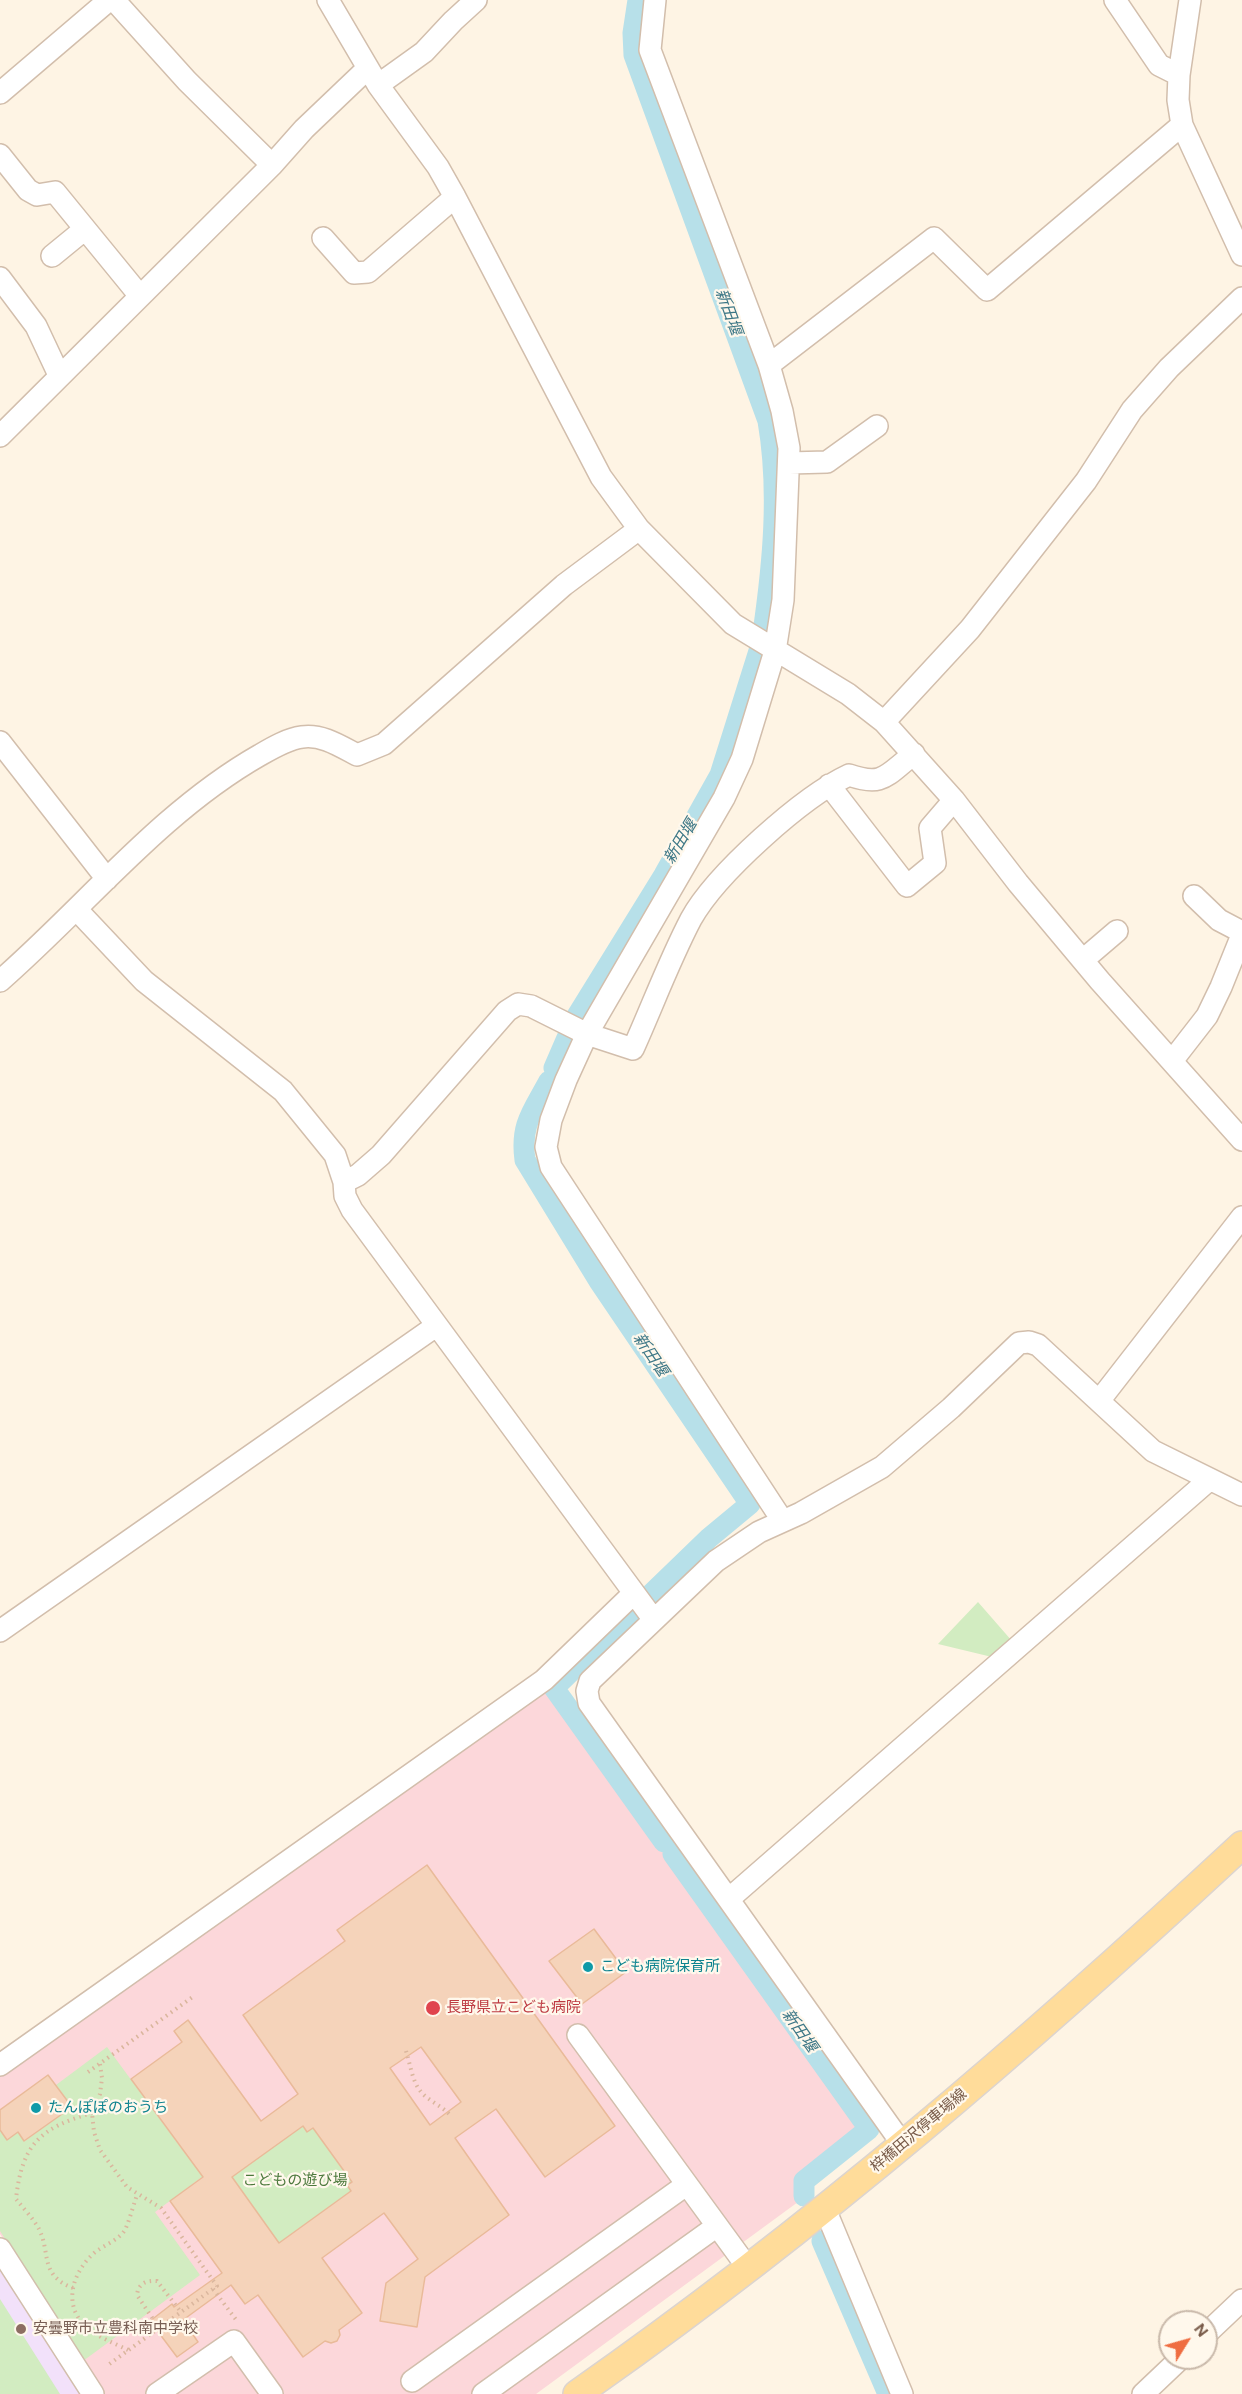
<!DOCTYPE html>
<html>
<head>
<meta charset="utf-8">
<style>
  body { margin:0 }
  #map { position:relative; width:1242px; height:2394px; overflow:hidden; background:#fef4e4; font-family:"DM Sans",sans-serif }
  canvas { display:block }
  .north { position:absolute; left:1158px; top:2310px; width:60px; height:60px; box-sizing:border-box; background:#fff8ec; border:2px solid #c9b9aa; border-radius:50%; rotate:53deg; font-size:16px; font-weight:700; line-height:24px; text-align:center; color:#785a48 }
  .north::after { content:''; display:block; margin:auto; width:21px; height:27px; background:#ef6d41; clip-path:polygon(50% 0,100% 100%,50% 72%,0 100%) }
</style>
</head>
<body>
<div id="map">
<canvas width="1242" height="2394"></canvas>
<div class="north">N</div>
</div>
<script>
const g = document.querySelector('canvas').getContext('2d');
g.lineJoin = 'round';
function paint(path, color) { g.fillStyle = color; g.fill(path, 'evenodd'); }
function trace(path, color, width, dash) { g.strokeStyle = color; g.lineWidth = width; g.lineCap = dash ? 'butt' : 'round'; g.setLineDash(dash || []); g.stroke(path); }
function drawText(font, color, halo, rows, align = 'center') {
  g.font = font + ' "DM Sans","Noto Sans JP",sans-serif'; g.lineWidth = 4.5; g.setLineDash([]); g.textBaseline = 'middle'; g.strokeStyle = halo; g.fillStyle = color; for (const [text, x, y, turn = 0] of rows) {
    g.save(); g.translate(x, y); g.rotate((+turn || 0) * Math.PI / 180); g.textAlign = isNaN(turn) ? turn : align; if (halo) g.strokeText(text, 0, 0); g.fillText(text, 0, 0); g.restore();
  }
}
const education = new Path2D(`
  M0,2264L84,2394H0Z`);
const medical = new Path2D(`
  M546,1686L857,2123L859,2131L796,2184L798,2202L536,2394H104L0,2234V2074Z`);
const green = new Path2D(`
  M978,1602L1012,1641L992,1657L938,1644Z
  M107,2047L187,2156L199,2148L214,2168L155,2212L200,2275L83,2361L0,2231V2130L7,2140L18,2132L25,2141L72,2107L56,2085Z
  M303,2126L307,2132L313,2128L352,2182L347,2185L351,2191L279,2243L232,2177Z
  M0,2299L60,2394H0Z`);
const canal = new Path2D(`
  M638,0L633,33L634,55L768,421C780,491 773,563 763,633
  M575,1019L664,875L720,775L759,651
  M554,1068L567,1038
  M549,1081C533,1111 520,1124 525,1160L599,1281L750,1504L709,1538L649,1596
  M633,1611L554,1688L664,1842
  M673,1854L869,2129L804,2181V2196
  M822,2241L888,2394`);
const building = new Path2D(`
  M427,1865L615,2126L545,2177L496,2109L455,2138L509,2215L425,2277L417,2327L380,2321L386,2283L418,2259L384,2213L322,2258L362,2313L339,2330L340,2335L337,2341L331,2343L325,2341L303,2357L258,2295L245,2304L231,2285L183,2320L198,2342L177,2357L150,2321L172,2304L174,2307L222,2273L170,2201L203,2177L131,2079L182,2042L174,2031L188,2020L261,2121L298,2094L243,2015L345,1941L337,1930ZM421,2047L461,2102L430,2125L390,2068ZM303,2126L307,2132L313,2128L352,2182L347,2185L351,2191L279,2243L232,2177Z
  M594,1929L626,1972L582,2004L549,1961Z
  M48,2075L72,2107L24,2141L18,2132L7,2140L0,2130V2110Z`);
const path = new Path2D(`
  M406,2051C411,2066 412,2084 424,2095C433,2103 443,2107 451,2116
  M100,2064L102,2078L100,2094L92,2113L94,2132L100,2150L127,2187L161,2208L217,2286L108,2365
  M88,2072L194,1996
  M73,2288C39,2275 51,2253 39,2229C33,2218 23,2208 16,2199C22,2144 40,2128 92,2113
  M213,2289L237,2321
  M159,2328L137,2295C138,2284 146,2280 157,2281L181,2312
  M128,2350C114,2343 95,2336 84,2325C63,2303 73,2273 92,2255C102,2245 117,2242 125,2230C130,2219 133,2206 137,2195`);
const minor = new Path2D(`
  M114,0L187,81L272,165
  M328,0L378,85L438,167L455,197L601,477L639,529L733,624L848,694L884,722L954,800L1018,883L1100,981L1242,1140
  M655,0L650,50L769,365L782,411L789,448L783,600L775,651L742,759L724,798L587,1034L566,1080L551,1120L546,1147L551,1167L782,1520
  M1115,0L1159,65L1179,75
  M1190,0L1179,75L1178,100L1182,125L1242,255
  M378,85L424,52L453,21L476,0
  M0,93L109,0
  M0,155L28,190L37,195L55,192L140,296
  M323,238L354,273L368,272L455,197
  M52,256L85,229
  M0,278L36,326L59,375
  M769,365L934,238L987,290L1182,125
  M0,436L272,165L304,129L368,68
  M789,463L827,462L877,426
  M884,722L970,629L1086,481L1132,410L1169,368L1242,298
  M0,742L107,879
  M829,785L907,886L935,863L930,828L954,800
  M1194,896L1219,920L1242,932
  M77,910L144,981L283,1091L335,1155L344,1182L345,1196L352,1210L654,1620
  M1083,960L1117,931
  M0,981C86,906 160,812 260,755C272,748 287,739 302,737C322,734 340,746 357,755L384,744L564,585L639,529
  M1172,1061L1207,1016L1221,987L1242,935
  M344,1182L358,1175L381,1155L507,1011L518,1004L531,1006L587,1034L633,1049C652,1007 669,961 691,919C716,874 802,797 849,775C884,787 886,775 914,754
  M1099,1401L1242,1217
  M0,1631L436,1326
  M730,1898L1209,1480
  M578,2035L748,2268
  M0,2065L544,1680L633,1594
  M903,2145L589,1703L587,1691L590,1681L716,1561L759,1532L801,1513L882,1467L951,1408L1019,1343L1029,1342L1038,1345L1153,1451L1242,1495
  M825,2209L902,2394
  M0,2249L93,2394
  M1206,2334L1242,2300
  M412,2381L686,2185
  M157,2394L234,2341L272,2394
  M483,2394L717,2226
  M1143,2394L1181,2358`);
const major = new Path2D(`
  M577,2394C813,2229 1031,2041 1242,1845`);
const markers = [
  [588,1967,6,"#0f9aa8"],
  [433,2008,8,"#e0444e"],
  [36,2108,6,"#0f9aa8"],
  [21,2329,6,"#8d6e63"]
];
const cultureNames = [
  ["こども病院保育所",600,1967],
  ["たんぽぽのおうち",48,2108]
];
const healthNames = [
  ["長野県立こども病院",446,2008]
];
const streetNames = [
  ["梓橋田沢停車場線",919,2131,-40]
];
const parkNames = [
  ["こどもの遊び場",295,2181]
];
const educationNames = [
  ["安曇野市立豊科南中学校",33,2329]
];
const waterNames = [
  ["新田堰",728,312,70],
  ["新田堰",681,842,-59],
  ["新田堰",650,1355,56],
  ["新田堰",799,2031,55]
];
paint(education, '#f2e1fa');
paint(medical, '#fcd7da');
paint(green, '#d2ecc1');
trace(canal, '#b7e0e9', 21);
paint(building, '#f5d3ba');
trace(building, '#e9ba99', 1.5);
trace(minor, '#d2beac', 24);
trace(major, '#dcd4cf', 30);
trace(path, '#dab69d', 4, [1.5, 4.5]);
trace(minor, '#fff', 21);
trace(major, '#ffdc9a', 27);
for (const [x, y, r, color] of markers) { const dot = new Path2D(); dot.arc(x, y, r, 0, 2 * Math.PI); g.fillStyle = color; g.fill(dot); trace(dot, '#fff8ec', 2); }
drawText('15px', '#0d838f', '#fff8ec', cultureNames, 'left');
drawText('15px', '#be3a42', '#fff8ec', healthNames, 'left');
drawText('15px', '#785a48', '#fff8ec', streetNames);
drawText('15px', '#4c793c', '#fff8ec', parkNames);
drawText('15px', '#785e54', '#fff8ec', educationNames, 'left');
drawText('italic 16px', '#3d7786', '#fff8ec', waterNames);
</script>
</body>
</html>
